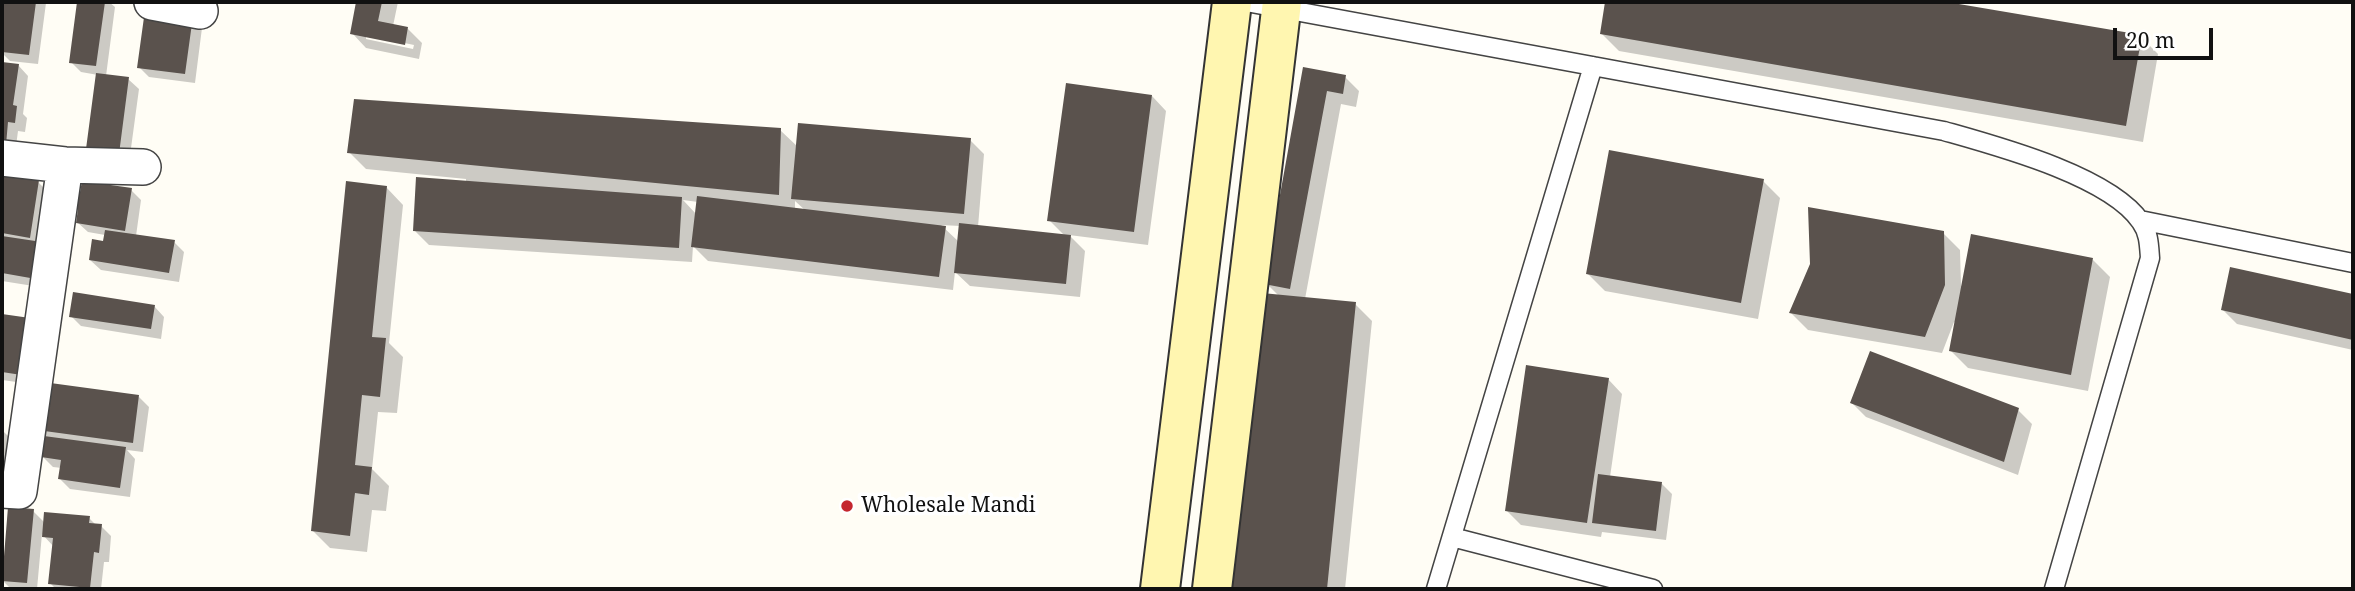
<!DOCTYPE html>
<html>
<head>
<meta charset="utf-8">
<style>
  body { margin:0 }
  #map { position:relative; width:2355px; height:591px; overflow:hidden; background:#fffdf5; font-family:"Noto Serif",serif }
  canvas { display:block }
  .frame { position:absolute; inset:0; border:4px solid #111; pointer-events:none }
  .scale { position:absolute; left:2113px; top:28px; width:100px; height:32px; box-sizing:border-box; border:4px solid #111; border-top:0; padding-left:9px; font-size:21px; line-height:24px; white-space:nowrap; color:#111; -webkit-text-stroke:5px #fff; paint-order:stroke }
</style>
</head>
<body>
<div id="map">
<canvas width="2355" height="591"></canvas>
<div class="frame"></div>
<div class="scale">20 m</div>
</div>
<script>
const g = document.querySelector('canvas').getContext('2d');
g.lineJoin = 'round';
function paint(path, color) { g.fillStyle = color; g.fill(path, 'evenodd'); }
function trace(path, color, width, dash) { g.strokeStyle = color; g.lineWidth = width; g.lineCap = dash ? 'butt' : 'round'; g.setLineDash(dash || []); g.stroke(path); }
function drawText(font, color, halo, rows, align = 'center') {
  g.font = font + ' "Noto Serif",serif'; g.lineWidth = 7; g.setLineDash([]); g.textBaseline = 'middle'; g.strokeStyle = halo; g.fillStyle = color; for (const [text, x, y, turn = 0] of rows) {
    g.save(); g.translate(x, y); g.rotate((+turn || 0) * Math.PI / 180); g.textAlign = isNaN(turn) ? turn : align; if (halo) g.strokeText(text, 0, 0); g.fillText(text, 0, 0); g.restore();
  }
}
const shadow = new Path2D(`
  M6,2L46,3L38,64L10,61L2,53Z
  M78,2H109L115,7L106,76L128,79L139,89L129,163L98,159V75L81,72L71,62Z
  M358,2H398L393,26L408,29L422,43L419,59L366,48L352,33ZM366,35L414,45L413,49L366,39Z
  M1607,2H1937L2141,37L2158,54L2143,142L1619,51L1602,34Z
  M192,18L202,28L195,83L149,77L139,67Z
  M2,63L18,65L28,76L23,114L27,118L25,132L18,131L15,154L2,152Z
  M1305,69L1345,77L1359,91L1356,107L1341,104L1305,299L1355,304L1372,321L1345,589H1234L1264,295L1279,296L1266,283Z
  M1152,96L1166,111L1148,245L1069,235L1085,251L1080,297L970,286L955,272L953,290L708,261L693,246L692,262L429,245L415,231L466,182V179L366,169L349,152L780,130L798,147L970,140L984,154L978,227L1065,236L1049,220ZM683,200L698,202L697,215ZM795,201L806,211L795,210ZM941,225L960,226L959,242Z
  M1763,181L1780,198L1758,319L1605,291L1588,274Z
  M2,182H38L48,192L46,288L2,281Z
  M386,187L403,205L389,343L403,357L397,413L378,412L372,469L389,486L386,511L372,510L367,552L330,548L313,531Z
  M131,190L141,200L136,236L174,242L184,252L179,282L101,270L90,260L104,243L105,235L88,232L77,222L79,215L71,207L82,194Z
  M1943,233L1960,250L1961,286L2093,260L2110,277L2088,391L1968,368L1951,351L1956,323L1954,322L1942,353L1808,330L1791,313Z
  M2232,269L2353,296V350L2237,324L2223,310Z
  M154,306L164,317L161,339L81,326L71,316Z
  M2,316L36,321L38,385L2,380Z
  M1608,379L1622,394L1610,477L1662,484L1672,494L1666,540L1602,532L1601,537L1521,525L1507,511Z
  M139,397L149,407L143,452L127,450L135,459L130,497L70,489L60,479L62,468L53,467L43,457L46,437L39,430Z
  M1852,403L2018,410L2032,424L2018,475L1866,417Z
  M2,430L12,440L2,483Z
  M9,508L33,511L45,523L89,518L96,525L101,526L111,536L109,562H104L101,589H56L50,583L54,547L42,534L37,589H2V587L10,588L2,580Z`);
const building = new Path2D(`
  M4,2H36L29,55L2,52Z
  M77,2H105L96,66L69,63Z
  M356,2H382L378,21L408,27L405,45L350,34Z
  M1605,2H1947L2142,35L2126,126L1600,34Z
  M145,10L193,16L185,74L137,68Z
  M2,62L19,64L13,105L17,106L15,123L8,122L6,145L2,144Z
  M1303,67L1346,75L1343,94L1327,91L1290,289L1264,284Z
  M96,73L129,77L119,154L86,149Z
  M1066,83L1152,95L1134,232L1047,221Z
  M354,99L781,128L779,195L347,153Z
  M798,123L971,138L964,214L791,199Z
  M1609,150L1764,179L1741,303L1586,274Z
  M2,175L39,180L30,238L2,233Z
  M416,177L682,197L679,248L413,231Z
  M82,181L132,188L125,231L76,223L78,209L69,208L72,190L80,192Z
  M346,181L387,186L372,337L386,338L380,397L362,395L355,465L372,467L369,495L355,493L350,536L311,531Z
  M697,196L946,226L939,277L691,247Z
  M1808,207L1944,231L1945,285L1925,337L1789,313L1810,264Z
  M959,223L1071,235L1066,284L954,273Z
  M105,230L175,240L169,273L89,260L92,239L103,241Z
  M1971,234L2093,258L2071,375L1949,351Z
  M2,236L42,242L36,279L2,273Z
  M2230,267L2353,294V340L2221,310Z
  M73,292L155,305L151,329L69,317Z
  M1262,293L1356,302L1327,589H1232Z
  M2,314L37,319L28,376L2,372Z
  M1870,351L2019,408L2004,462L1850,403Z
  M1526,365L1609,378L1587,523L1505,511Z
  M43,382L139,395L133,443L37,430Z
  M44,436L126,447L120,488L58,479L61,460L41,457Z
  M1598,474L1662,482L1656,531L1592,523Z
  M8,507L34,509L27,583L2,581Z
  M44,512L90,516L89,523L102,524L99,553L94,552L90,588L48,584L53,538L42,537Z`);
const lane = new Path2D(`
  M1246,2L1944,131C1997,146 2110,176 2141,222C2149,233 2149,245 2150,258L2054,589
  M2140,220L2353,263
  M1452,537L1653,589
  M1436,589L1593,66`);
const street = new Path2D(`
  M152,2L200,11
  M2,158L65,165L143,167
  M2,490L19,491L65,165`);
const secondary = new Path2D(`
  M1160,589L1232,2
  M1212,589L1282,2`);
const markers = [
  [847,506,7,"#c4262e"]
];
const poiNames = [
  ["Wholesale Mandi",861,506]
];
paint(shadow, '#0003');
paint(building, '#5a524d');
trace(lane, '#444', 21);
trace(street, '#444', 38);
trace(secondary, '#333', 42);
trace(lane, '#fff', 18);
trace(street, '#fff', 35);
trace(secondary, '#fff6b0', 38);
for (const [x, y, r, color] of markers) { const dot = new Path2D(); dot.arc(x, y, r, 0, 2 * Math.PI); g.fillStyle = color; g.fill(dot); trace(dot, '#fff', 2.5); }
drawText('21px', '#111', '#fff', poiNames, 'left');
</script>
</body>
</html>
